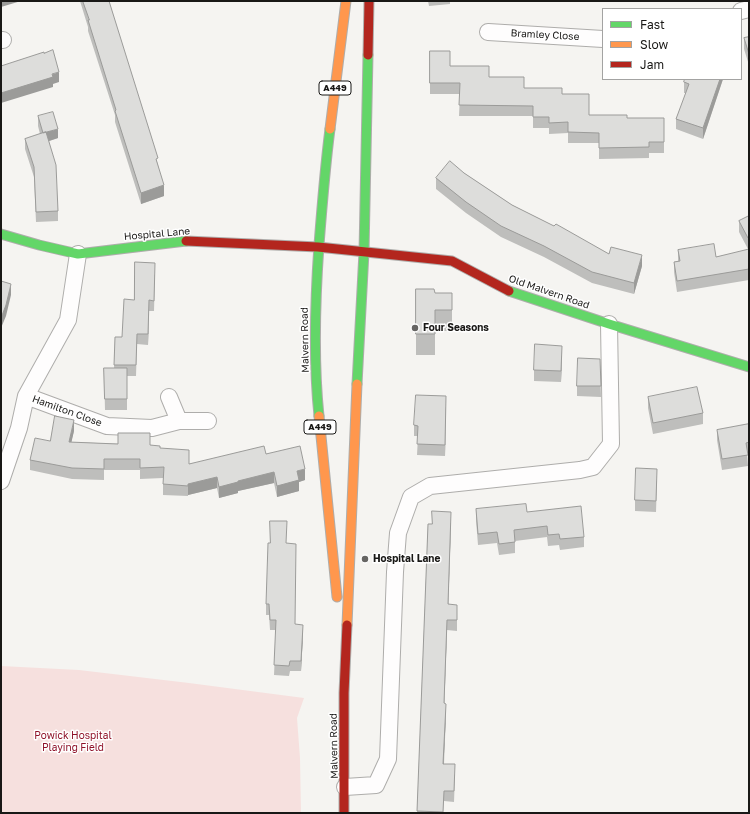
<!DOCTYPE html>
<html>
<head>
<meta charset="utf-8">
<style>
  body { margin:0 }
  #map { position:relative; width:750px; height:814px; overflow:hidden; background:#f5f4f1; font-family:"Golos Text",sans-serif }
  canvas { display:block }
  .frame { position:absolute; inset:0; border:2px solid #191816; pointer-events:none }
  .legend { position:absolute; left:602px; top:8px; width:140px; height:72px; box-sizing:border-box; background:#fff; border:1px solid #a3a3a2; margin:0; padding:5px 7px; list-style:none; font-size:12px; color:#191816 }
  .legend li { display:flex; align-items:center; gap:8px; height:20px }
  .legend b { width:20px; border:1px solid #a3a3a2 }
</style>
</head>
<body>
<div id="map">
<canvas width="750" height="814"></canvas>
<div class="frame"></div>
<ul class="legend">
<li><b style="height:5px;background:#63d668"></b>Fast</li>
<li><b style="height:5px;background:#ff974d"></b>Slow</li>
<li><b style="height:5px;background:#b3261e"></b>Jam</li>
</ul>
</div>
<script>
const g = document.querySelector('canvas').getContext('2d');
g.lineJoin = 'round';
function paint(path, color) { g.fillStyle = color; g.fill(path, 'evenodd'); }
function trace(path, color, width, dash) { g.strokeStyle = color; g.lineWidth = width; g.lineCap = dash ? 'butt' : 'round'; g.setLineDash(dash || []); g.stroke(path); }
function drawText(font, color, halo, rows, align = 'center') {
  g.font = font + ' "Golos Text",sans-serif'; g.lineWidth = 3; g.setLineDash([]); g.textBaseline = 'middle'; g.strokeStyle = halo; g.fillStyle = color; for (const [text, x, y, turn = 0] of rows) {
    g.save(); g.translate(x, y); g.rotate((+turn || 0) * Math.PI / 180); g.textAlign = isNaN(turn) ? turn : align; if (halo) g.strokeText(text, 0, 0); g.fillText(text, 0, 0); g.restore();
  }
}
const green = new Path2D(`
  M1,666L79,670L189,683L304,698L297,718L300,758L301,813H1Z`);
const street = new Path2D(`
  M741,11L749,9
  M488,32L603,39
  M1,40H3
  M26,396L107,426L152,428L179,421H208
  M169,397L179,421
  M1,481L19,428L26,396L68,320L78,254
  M345,787L376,785L388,759L395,572L398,533L411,497L430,486L580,470L593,467L611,444L609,324`);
const fast = new Path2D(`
  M1,234L39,245L78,254L186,241
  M509,291L609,324L749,367
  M357,384L364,252L368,55
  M319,416C313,359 315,302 319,245C322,206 325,168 330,129`);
const slow = new Path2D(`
  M330,129L346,1
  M319,416L337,597
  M347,625L357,384`);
const jam = new Path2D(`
  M368,55L369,1
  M186,241L318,247L452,261L509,291
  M344,813V693L347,625`);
const wall = new Path2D(`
  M80,1H109L158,165L164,196L141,204L115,122V115L88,31V27Z
  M428,1H450V4L429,6Z
  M749,37V65L744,49V38Z
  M430,51L450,66L489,77L524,88L562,94L589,115L627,118H664V153H649V158L599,159V143H568V133L549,134V128H533V116H459L460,94H430Z
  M723,79L703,139L676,129V119L686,93H684V82Z
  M38,116L58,138L49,141L58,211V221L36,222L34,177L25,149V139L40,134L38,126Z
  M464,173L512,205L609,254L642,266L634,294L592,283L544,257L501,237L466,213L436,189V178Z
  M749,216V249H748L739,232V221Z
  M678,250L716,257L749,250V280L677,292L674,272V262L678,261Z
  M155,274L154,311H149L148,345L137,344L136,376H127V410H105L104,368H114L115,337H122L134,300Z
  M416,289L435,293H452V331H435V355H416Z
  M562,356L561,382L534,381V370Z
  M600,359L601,397L577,396V386Z
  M648,397L703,413V424L653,434L648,408Z
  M446,407L445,456L417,455L418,436H414V425Z
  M749,424V453H747L748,466L722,470L717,440V430Z
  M74,431L71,442L150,445L160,448L189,464L266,454L305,480L299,482V491L277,497L274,483L238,491V493L219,498L217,488L188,495V496L163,495V478L140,479V470H104V480L72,479L30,470V460L50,441Z
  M657,480L656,512L635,511V500Z
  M476,509L527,512L584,537V547L560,550L559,545L548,546L547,537L515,541V553L499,555L497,543L478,545L476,520Z
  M451,523L448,604L457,615V631L447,630L444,703L446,714L444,764L455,775L454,802L444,801L443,813H417L428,524Z
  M287,543L295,624L303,635L301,671H290L289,676L274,675L276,630H270L269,615H266V604Z`);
const shadedWall = new Path2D(`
  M1,1H21L1,7Z
  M59,72V82L53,84V87L1,103V93Z
  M720,79H723L703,139V128Z
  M58,129V138L43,143V133Z
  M164,185V196L141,204V193Z
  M642,255V266L634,294V283Z
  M11,284V295L6,316L1,328V318Z
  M149,300V311L148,345V334Z
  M562,346V356L561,382V371Z
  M446,396V407L445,456V445Z
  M74,420V431L69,453V442Z
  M305,469V480L299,482V491L277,497V486L297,471Z
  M274,472V483L238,491V493L219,498V487L238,481Z
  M217,477V488L188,495V484Z
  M451,512V523L448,615V604Z
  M447,620V630L444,714V703Z
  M303,625V635L301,671V661Z
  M446,704V714L443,774V764Z`);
const building = new Path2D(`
  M83,1H109L158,158L156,159L164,185L141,193L115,111L116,110L88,20H89Z
  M749,37V54L744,38Z
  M53,50L59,72L52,74L53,77L1,93V68L2,67L1,66L44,52V53Z
  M430,51H450V66H489V77H524V88H562V94H589V115H627V118H664V142H649V147L599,148V133L568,132V122L549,123V117H533V106L459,105L460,83H430Z
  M685,79H720L703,128L676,119L689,84L684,82Z
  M53,112L58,129L43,133L38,116Z
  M46,132L56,165L58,211L36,212L34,167L25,139Z
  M450,161L464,173L512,205L554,226L556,224L609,254L611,247L642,255L634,283L592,272L544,246L501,226L466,202L436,178Z
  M749,216V238H748L739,221Z
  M714,244L716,257L749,249V269L677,281L674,262L680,261L678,250Z
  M135,262L155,263L154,301L149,300L148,334H137L136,365H114L115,337H122L124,299L134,300Z
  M1,281L11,284L6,305L1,318Z
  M416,289H434L435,293H452V310H435V334H416Z
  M535,344L562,346L561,371L534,370Z
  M578,358L600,359L601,386H577Z
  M104,368H127V399H105Z
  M697,387L703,413L653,423L648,397Z
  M416,395L446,396L445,445L417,444L418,426L414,425Z
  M55,416L74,420L69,442L118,444V433H150V445L160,446V448L189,450V464L264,446L266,454L300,446L305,469L297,471L299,480L277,486L274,472L238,481V482L219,487L217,477L188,484V486L163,484L164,467L140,468V459H104V469L72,468L30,460L35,438L50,441Z
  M749,424V442L746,443L748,455L722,459L717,430Z
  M636,468L657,469L656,501L635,500Z
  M526,504L527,512L581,506L584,537L560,539L559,534L548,535L547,526L514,530L515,542L499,544L497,532L478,534L476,509Z
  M432,511L451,512L448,604L457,605V620H447L444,703L446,704L443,764H455L454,791H444L443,812L417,811L428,524H432Z
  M270,521H287L286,543L296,544L295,624L303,625L301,661H290L289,666L274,665L276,620H270L269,604H266L268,543H270Z`);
const markers = [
  [415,328,4,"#666563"],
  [365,559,4,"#666563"]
];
const shields = [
  [335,88,32],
  [320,427,32]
];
const shieldNames = [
  ["A449",335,88],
  ["A449",320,427]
];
const streetNames = [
  ["Bramley Close",545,35,3],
  ["Hospital Lane",157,234,-5],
  ["Old Malvern Road",549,292,19],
  ["Malvern Road",305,340,-91],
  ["Hamilton Close",67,411,20],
  ["Malvern Road",334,746,-91]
];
const poiNames = [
  ["Four Seasons",423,328],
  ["Hospital Lane",373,559]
];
const parkNames = [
  ["Powick Hospital",73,736],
  ["Playing Field",73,748]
];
paint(green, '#f6e0de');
trace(street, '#aeadab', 18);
trace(fast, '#aeadab', 11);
trace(slow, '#aeadab', 11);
trace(jam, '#aeadab', 11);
trace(street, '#fefdfd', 16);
trace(fast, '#63d668', 9);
trace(slow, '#ff974d', 9);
trace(jam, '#b3261e', 9);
paint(wall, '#bebebc');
paint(shadedWall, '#9b9b99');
paint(building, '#dddddb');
trace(building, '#9b9b99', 1);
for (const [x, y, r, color] of markers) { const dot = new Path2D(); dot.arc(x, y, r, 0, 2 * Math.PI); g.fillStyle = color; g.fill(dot); trace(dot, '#fff', 1.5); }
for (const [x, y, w] of shields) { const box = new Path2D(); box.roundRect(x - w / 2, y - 7, w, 14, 3); g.fillStyle = '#fff'; g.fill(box); trace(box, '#191816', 1); }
drawText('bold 9px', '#191816', null, shieldNames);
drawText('10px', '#191816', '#fff', streetNames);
drawText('bold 10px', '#191816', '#fff', poiNames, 'left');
drawText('10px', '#8f1229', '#fff', parkNames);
</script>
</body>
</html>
